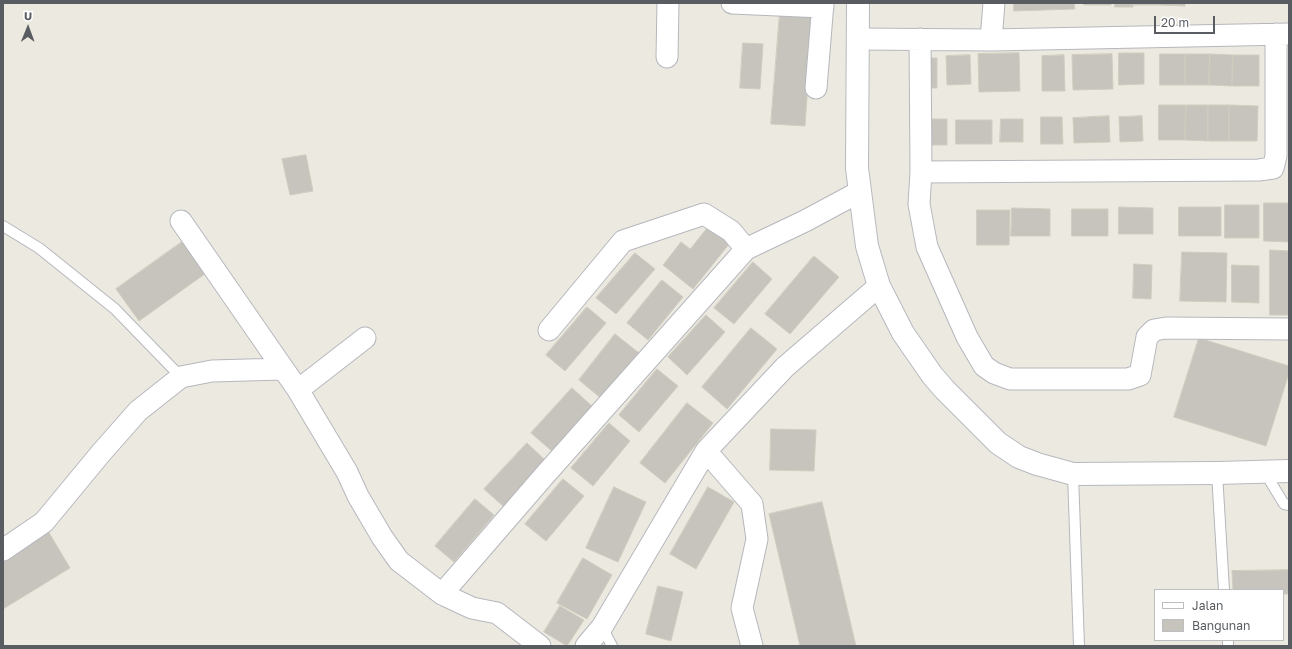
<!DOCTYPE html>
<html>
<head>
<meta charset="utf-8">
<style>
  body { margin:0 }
  #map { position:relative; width:1292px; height:649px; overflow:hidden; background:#eceae0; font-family:"Golos Text",sans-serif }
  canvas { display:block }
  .frame { position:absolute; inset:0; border:4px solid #595c61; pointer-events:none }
  .legend { position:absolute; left:1154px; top:589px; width:130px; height:52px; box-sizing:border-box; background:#fff; border:1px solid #bdbec0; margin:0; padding:5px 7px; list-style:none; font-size:12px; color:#595c61 }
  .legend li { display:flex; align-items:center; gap:8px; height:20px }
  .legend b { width:20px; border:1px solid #bdbec0 }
  .north { position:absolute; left:8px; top:8px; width:40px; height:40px; -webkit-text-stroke:3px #fff; paint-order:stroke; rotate:1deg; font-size:11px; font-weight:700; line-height:16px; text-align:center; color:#595c61 }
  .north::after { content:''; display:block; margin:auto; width:14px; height:18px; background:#595c61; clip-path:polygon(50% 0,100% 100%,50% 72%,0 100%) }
  .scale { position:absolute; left:1154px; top:16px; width:61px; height:18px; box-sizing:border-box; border:2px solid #595c61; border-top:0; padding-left:5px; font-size:12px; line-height:14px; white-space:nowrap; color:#595c61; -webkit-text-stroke:3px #fff; paint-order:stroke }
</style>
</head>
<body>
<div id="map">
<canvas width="1292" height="649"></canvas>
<div class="frame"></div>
<ul class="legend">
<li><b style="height:5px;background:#fff"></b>Jalan</li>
<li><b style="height:11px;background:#c6c4bd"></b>Bangunan</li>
</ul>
<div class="north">U</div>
<div class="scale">20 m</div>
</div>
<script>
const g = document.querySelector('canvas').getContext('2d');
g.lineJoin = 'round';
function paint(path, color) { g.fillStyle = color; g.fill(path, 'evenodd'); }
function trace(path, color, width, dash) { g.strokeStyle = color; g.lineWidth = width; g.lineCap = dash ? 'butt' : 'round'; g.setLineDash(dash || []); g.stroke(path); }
const building = new Path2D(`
  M1014,3H1074L1075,9L1014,11Z
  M1084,3H1111V5H1084Z
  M1115,3H1133V7H1115Z
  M1134,3H1159V5H1134Z
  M1159,3H1185V6L1159,5Z
  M780,11L813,13L805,126L771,124Z
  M743,43L763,44L760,89L740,88Z
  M1019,53L1020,91L979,92L978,54Z
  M1119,53H1144V84L1119,85Z
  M1112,54L1113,89L1073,90L1072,55Z
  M1160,54H1185V85H1160Z
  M1185,54H1210L1209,85H1185Z
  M1210,54L1233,55L1232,86L1209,85Z
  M970,55L971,84L947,85L946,56Z
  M1064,55L1065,91H1042V56Z
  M1233,55H1259V86H1232Z
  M925,58H937V88H924Z
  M1159,105H1186L1185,140H1159Z
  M1186,105H1208V141L1185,140Z
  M1208,105H1229V141H1208Z
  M1229,105L1258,106L1257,141H1229Z
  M1109,116L1110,142L1074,143L1073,118Z
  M1142,116L1143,141L1120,142L1119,117Z
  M1041,117H1062L1063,144H1041Z
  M924,119H947V145H924Z
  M1001,119H1023V142H1000Z
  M956,120H992V144H956Z
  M306,155L313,191L290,195L282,159Z
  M1264,203H1289V242L1264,241Z
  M1225,205H1259V238H1225Z
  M1119,207L1153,208V234H1119Z
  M1179,207H1221V236H1179Z
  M1012,208L1050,209V236H1011Z
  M1072,209H1108V236H1072Z
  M977,210H1010L1009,245H977Z
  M709,226L730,243L693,289L663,265L681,242L690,249Z
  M186,239L209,271L139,321L116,289Z
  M1270,250L1289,251V315H1270Z
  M1182,252L1227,253L1226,302L1180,301Z
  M635,253L655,269L616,314L596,298Z
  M814,256L839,277L790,334L765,314Z
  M753,262L772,279L734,324L714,308Z
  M1134,264L1152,265L1151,299L1133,298Z
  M1232,265L1259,266V303L1232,302Z
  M662,280L683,297L648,340L627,323Z
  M587,307L606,323L565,371L546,355Z
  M706,315L725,332L687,375L668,357Z
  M751,328L777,349L727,409L702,387Z
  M615,334L639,353L602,399L579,380Z
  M1199,338L1289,366V373L1266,446L1174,417Z
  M657,369L678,386L639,432L619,415Z
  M572,388L593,407L553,452L531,433Z
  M687,403L713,423L665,483L640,463Z
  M609,423L630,441L593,486L571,468Z
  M771,429L816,430L814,471L770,470Z
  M527,443L546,461L504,507L484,489Z
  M563,479L584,496L546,541L525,524Z
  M614,487L646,502L618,562L586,548Z
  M708,487L734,502L696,569L670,554Z
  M475,499L494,515L454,562L435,546Z
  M822,502L856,646H800L769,514Z
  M48,531L70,568L3,609V558Z
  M583,558L612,575L587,619L557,603Z
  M1289,570V594H1283V590H1233L1232,571Z
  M658,586L683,592L671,641L646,634Z
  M560,606L584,620L567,646L544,632Z`);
const lane = new Path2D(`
  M3,226L39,248L115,309L181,377
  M1264,471L1284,504L1289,505
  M1217,473L1224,590
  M1073,474L1079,646
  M602,627L612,646
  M1228,640V646`);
const street = new Path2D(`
  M732,3L823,7
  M858,39L991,40L1289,34
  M920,39L921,172L919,204L927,247L967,337L984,366L994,373L1010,379H1128L1140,375L1147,337L1154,330L1166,328L1289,329
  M991,40L994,3
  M667,57L668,3
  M816,88L823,3
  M921,172L1259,170L1273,168L1276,156V34
  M181,221L298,390L347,472L358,496L382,537L399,561L442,594L472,608L497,613L540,646
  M549,330L623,241L704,214L731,231L746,249
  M298,390L365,338
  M706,451L752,504L757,539L742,608L752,646
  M3,550L44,522L101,453L138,411L181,377L212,371L283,369
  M442,594L544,476L746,249L805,221L859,192
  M586,646L602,627L706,451L785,367L879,286`);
const secondary = new Path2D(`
  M858,3L857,168L867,246L879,286L903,333L932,375L945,390L998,443L1019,457L1037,464L1073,474L1217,473L1289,471`);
paint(building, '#c6c4bd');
trace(building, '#d0ccbe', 1);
trace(lane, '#b6b7bd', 12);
trace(street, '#b6b7bd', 23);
trace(secondary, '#b6b9bf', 24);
trace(lane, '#fff', 10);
trace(street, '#fff', 21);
trace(secondary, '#fff', 22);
</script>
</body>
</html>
